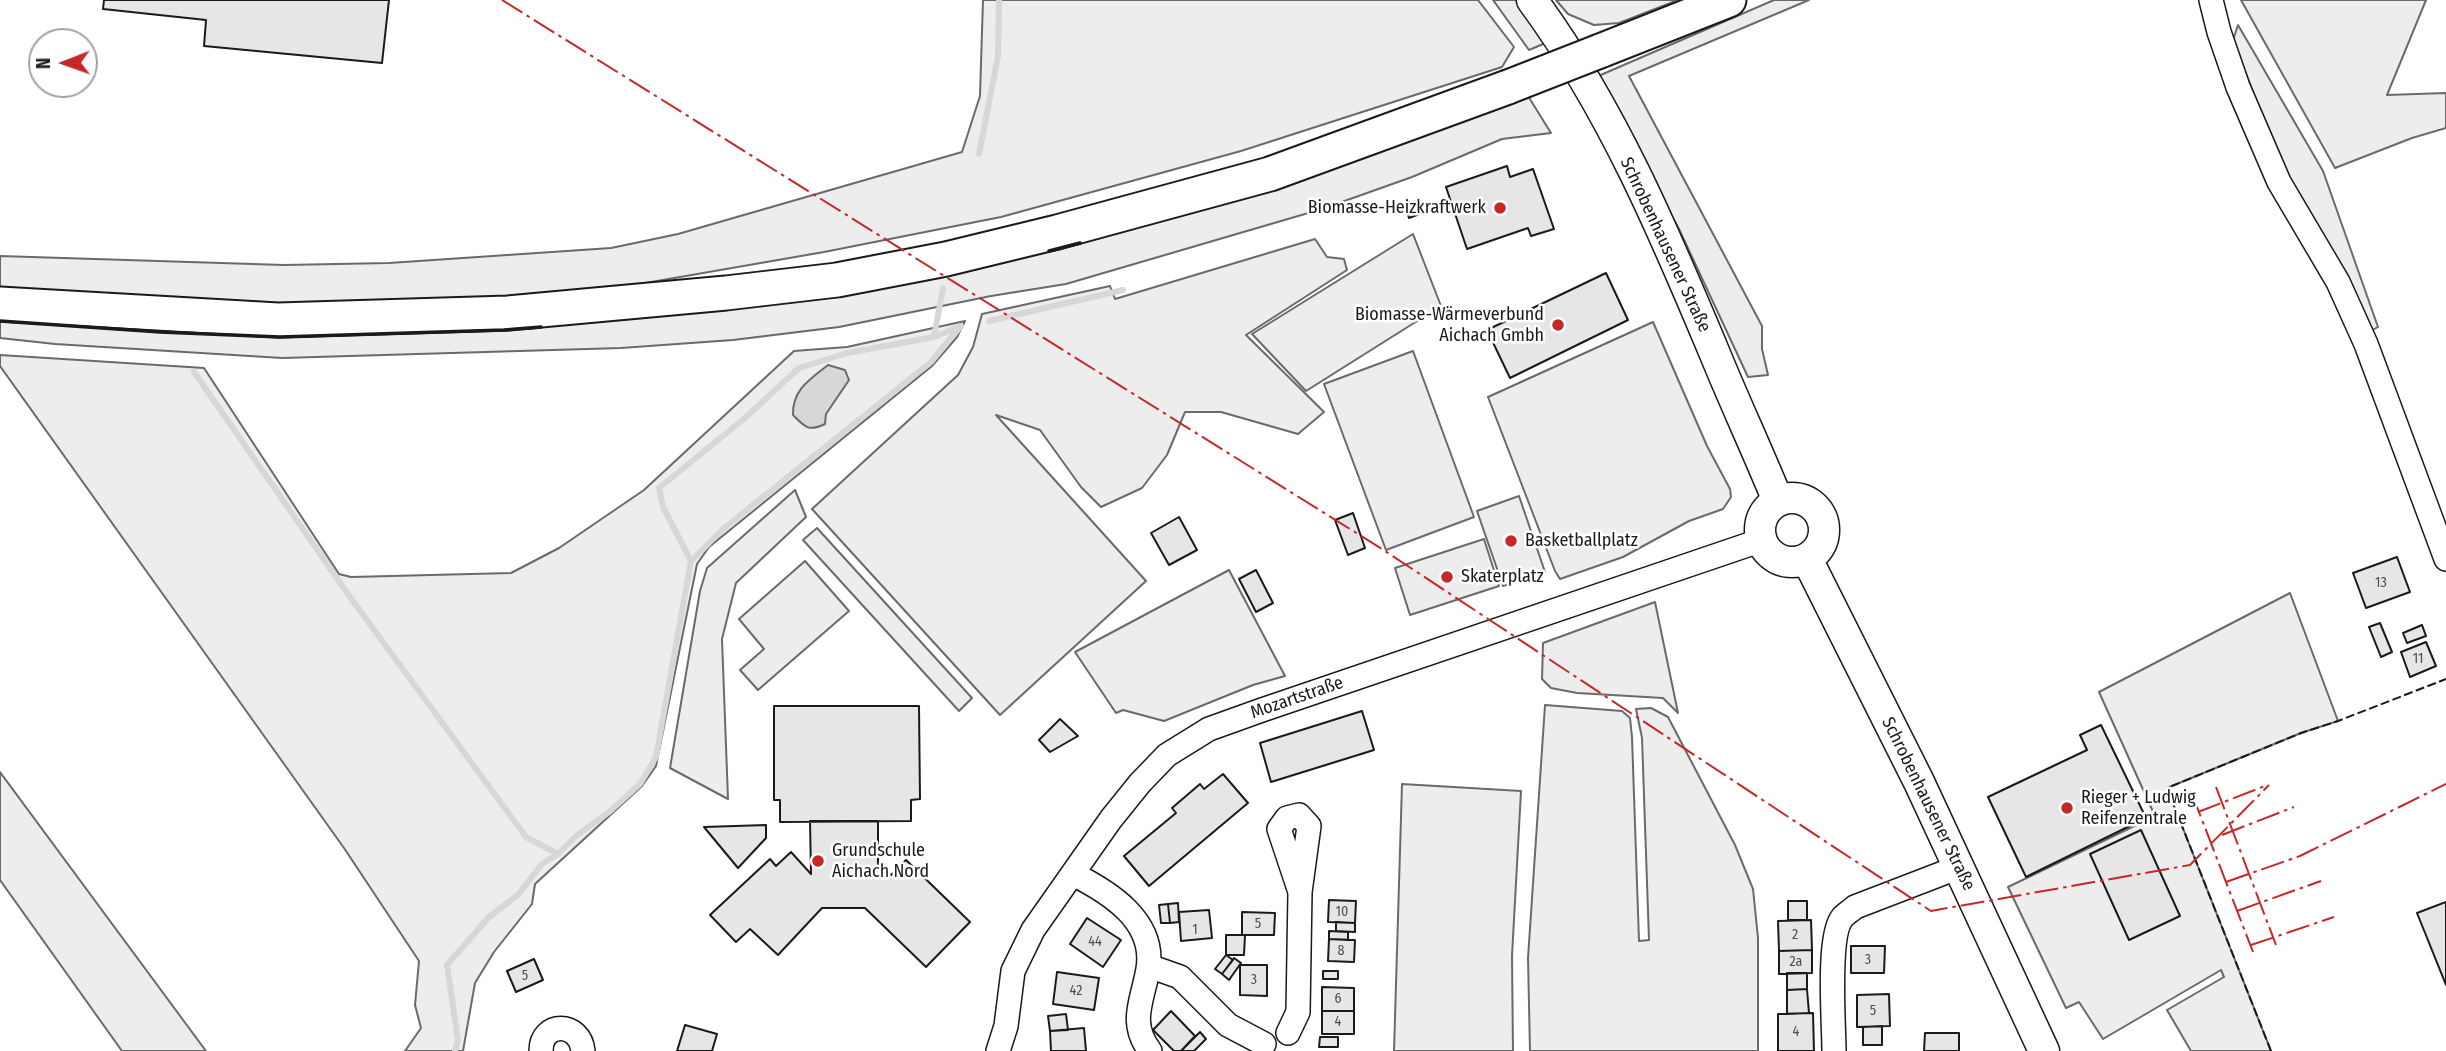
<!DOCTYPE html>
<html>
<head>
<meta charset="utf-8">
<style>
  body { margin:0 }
  #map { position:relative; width:2446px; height:1051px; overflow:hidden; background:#fff; font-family:"Fira Sans Condensed",sans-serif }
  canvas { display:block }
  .north { position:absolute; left:28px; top:28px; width:70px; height:70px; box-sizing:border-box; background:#fff; border:2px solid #a3a3a3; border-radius:50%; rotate:269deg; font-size:19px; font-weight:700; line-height:28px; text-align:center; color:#1a1a1a }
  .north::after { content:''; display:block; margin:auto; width:24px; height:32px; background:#c62828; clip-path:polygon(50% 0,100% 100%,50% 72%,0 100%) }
</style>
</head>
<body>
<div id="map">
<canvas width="2446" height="1051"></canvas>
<div class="north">N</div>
</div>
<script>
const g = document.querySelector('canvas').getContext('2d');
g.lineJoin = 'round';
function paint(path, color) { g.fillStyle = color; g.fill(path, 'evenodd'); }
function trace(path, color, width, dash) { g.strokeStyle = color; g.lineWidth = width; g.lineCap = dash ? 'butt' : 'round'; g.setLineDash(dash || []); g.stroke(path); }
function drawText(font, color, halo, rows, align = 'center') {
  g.font = font + ' "Fira Sans Condensed",sans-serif'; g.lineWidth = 5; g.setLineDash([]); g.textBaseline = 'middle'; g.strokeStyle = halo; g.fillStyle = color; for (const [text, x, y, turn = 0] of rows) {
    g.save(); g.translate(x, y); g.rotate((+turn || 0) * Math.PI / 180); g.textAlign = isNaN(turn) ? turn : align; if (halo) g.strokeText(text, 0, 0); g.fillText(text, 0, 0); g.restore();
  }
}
const built = new Path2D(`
  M983,0H1478L1514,47L1502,67L1241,151L1001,217L824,252L611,289L505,297L284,304L170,302L0,289V256L284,265L389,263L611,248L678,234L962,152L980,96Z
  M1493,0H1518L1548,42L1529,50Z
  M1556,0H1678L1619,23L1594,25L1568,14Z
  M1774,0H1809L1629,76L1762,326V349L1768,375L1748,377L1679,229L1596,77Z
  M2241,0H2426L2387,95L2446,93V128L2412,138L2335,168Z
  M2238,25L2323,171L2378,327L2369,332L2288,182L2233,40Z
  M1528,96L1551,133L1502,139L1412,177L1322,209L1066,284L991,296L839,327L733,340L621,348L282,358L55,344L0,338V321L160,332L280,337L504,330L728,308L951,271L1061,249L1172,218Z
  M1413,234L1441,306L1306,391L1252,334Z
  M1315,239L1327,257L1344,259L1347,270L1246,335L1324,412L1298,434L1221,412H1185L1167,455L1142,488L1101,507L1081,487L1040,430L996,415L1146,581L1000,715L812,509L958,375L973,347L982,314L1110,286L1115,299Z
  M965,321L957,337L932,366L709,547L697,564L656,766L642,786L535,884L532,904L494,952L475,983L463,1051H405L421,1028L415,1005L419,961L344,848L0,366V355L204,368L339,574L351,577L511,573L559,548L644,490L794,351L847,347Z
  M1653,322L1707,446L1730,489L1731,497L1723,509L1689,521L1623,557L1560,579L1555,571L1488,397Z
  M1413,351L1474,517L1386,550L1324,384Z
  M795,490L806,517L736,583L722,639L728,799L670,768L700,591L707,568Z
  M1519,496L1545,572L1503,586L1477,511Z
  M817,528L972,698L959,711L803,540Z
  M1484,539L1499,586L1410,615L1395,568Z
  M805,561L849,611L758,690L740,670L764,649L739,619Z
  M1229,570L1285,676L1253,685L1164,721L1123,710L1116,713L1075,652Z
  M2290,593L2338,721L2301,733L2167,788L2271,1051H2191L2167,1010L2224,977L2221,970L2103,1039L2079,1002L2066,1008L2008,887L2155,816L2099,692Z
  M1655,602L1678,713L1663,698L1577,693L1551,688L1542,679L1543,643Z
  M1545,705L1622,711L1630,718L1632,737L1639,941L1649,940L1642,738L1636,709L1651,708L1668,717L1735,845L1753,889L1758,938V1051H1530L1528,958Z
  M0,772L206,1051H122L0,880Z
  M1402,784L1521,791L1512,956L1513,1051H1394Z`);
const water = new Path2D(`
  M828,365L845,370L849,380L826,414L825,424C808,432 805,427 793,415C792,390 810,379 828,365Z`);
const stream = new Path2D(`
  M979,154L998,56L999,0
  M989,321L1123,290
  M934,337L943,288
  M194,372L350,597L526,837L558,854
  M691,561L723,529L931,362L960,327
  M455,1051L458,1040L447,965L489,917L518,895L542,864L558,854L576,836L609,812L640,784L656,757L691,561L663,507L659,488L745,418L799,368L847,353L934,337L961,326`);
const building = new Path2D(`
  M104,0H389L382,63L204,46L206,20L103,9Z
  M1507,166L1510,177L1533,169L1554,229L1531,236L1528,228L1467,249L1446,187Z
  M1417,201L1422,213L1409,218L1405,205Z
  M1606,273L1628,320L1510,378L1487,330Z
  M1353,513L1365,548L1348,555L1335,520Z
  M1179,517L1197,550L1169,565L1151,533Z
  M2397,557L2410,592L2366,608L2353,573Z
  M1256,570L1273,603L1256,612L1239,579Z
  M2380,623L2392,652L2381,657L2369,627Z
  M2422,625L2426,636L2407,643L2403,633Z
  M2426,642L2436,666L2410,677L2401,652Z
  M774,706H919L920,799L911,800V821L780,822V800H774Z
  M1362,711L1374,750L1271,782L1260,743Z
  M1060,719L1078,736L1050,752L1039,740Z
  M2101,725L2146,818L2026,877L1988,797L2087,750L2080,735Z
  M1223,774L1248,803L1149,886L1124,856L1176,813L1172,808L1200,784L1204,789Z
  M810,821H878V865L891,875L906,860L970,922L926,967L865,908H822L778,955L750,929L736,942L710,915L770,859L776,866L791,852L811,874Z
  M766,825V838L738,868L704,827Z
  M2141,830L2180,916L2129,940L2090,854Z
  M1329,900L1356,901L1355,923L1328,922Z
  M1788,901H1807V920H1788Z
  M2446,902V985L2417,913Z
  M1178,903L1179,922L1170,923L1168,904Z
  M1168,904L1170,923H1161L1159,905Z
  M1209,910L1212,938L1181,941L1179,912Z
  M1242,912L1275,913L1274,935H1242Z
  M1087,918L1121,940L1103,967L1070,944Z
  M1811,920L1812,950L1779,951L1778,921Z
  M1336,922L1355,923V932L1336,931Z
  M1329,931L1348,932V940L1329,939Z
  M1226,935H1245L1244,955H1226Z
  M1329,939L1355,940L1354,962L1328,961Z
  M1851,946H1885L1884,973H1851Z
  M1812,950V973L1779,974V951Z
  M1226,955L1233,960L1222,974L1215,969Z
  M1234,958L1241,963L1229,980L1222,974Z
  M534,959L543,980L516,992L507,971Z
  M1240,965H1267V996L1240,995Z
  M1323,971H1338V979H1323Z
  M1057,972L1099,978L1094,1010L1053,1004Z
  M1787,973H1807V989L1787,990Z
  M1322,987L1354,988V1011H1322Z
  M1807,989L1809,1013L1787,1014V990Z
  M1889,994L1890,1026L1857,1027V995Z
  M1171,1011L1195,1036L1181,1051H1174L1153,1030Z
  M1322,1011H1354V1034H1322Z
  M1813,1013L1814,1051H1778V1014Z
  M1066,1014L1068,1030L1050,1031L1048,1016Z
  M685,1025L717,1034L712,1051H677Z
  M1882,1026V1045H1863V1027Z
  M1084,1028L1086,1051H1051L1050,1031Z
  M1200,1032L1206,1039L1194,1051H1181Z
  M1925,1033H1959V1051H1924Z
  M1320,1037H1338V1047H1319Z`);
const minor = new Path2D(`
  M2211,0L2219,32L2238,87L2279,182L2338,282L2366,344L2446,559
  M1073,874C1109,892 1156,921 1148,969C1143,1000 1128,1022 1150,1051
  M1149,966L1180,977L1228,1025L1264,1044
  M1288,1033L1298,1012L1300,892L1309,826L1299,815L1287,818L1279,829L1300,892
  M541,1051C541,1021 580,1021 583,1051
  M998,1051L1006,1026L1013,971L1033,930L1111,819L1140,783L1167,755L1209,729L1262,710L1762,540
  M1834,1051C1834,1024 1827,937 1842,918C1845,914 1851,911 1855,907L1959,867`);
const major = new Path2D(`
  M1532,0C1611,107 1664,232 1715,354C1735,403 1758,452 1778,501
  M1760 530a32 32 0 1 1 64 0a32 32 0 1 1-64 0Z
  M1807,559L1919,782L2044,1051`);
const highway = new Path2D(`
  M1600,51L1729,0
  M0,304L278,320L508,313L726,293L837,280L946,259L1057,232L1270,174L1508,87`);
const highwayBridge = new Path2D(`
  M1508,87L1600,51`);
const fence = new Path2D(`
  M2271,1051L2167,788L2301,733L2338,721L2446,679`);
const wall = new Path2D(`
  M1049,251L1080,243
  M0,321L160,332L280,337L504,330L541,327`);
const power = new Path2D(`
  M502,0L1382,549L1931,911L2190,865L2269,785
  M2216,787L2276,945
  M2192,794L2253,952
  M2198,812L2265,786
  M2222,835L2294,807
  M2226,882L2300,856L2446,784
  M2237,911L2321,881
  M2251,945L2334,917`);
const markers = [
  [1500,208,7,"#c62828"],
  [1558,325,7,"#c62828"],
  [1511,541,7,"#c62828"],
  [1447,577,7,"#c62828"],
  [2067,808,7,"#c62828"],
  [818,861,7,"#c62828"]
];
const numberNames = [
  ["13",2381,583],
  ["11",2418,659],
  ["10",1342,912],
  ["5",1258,924],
  ["1",1195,930],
  ["2",1795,935],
  ["44",1095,942],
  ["8",1341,951],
  ["3",1868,960],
  ["2a",1796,962],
  ["5",525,976],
  ["3",1254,980],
  ["42",1076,991],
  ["6",1338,999],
  ["5",1873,1011],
  ["4",1338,1022],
  ["4",1796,1032]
];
const poiNames = [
  ["Biomasse-Heizkraftwerk",1486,208,"right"],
  ["Biomasse-Wärmeverbund",1544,315,"right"],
  ["Aichach Gmbh",1544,336,"right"],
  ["Basketballplatz",1525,541],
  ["Skaterplatz",1461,577],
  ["Rieger + Ludwig",2081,798],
  ["Reifenzentrale",2081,819],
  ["Grundschule",832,851],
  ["Aichach Nord",832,872]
];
const streetNames = [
  ["Schrobenhausener Straße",1665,245,65],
  ["Mozartstraße",1297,698,-19],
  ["Schrobenhausener Straße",1928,804,64]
];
paint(built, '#ededed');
trace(built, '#6a6a6a', 2);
paint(water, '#d7d7d7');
trace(water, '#6a6a6a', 2);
trace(stream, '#d7d7d7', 6);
paint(building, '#e6e6e6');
trace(building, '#1a1a1a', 2);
trace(minor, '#1a1a1a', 26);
trace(major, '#1a1a1a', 33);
trace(highway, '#1a1a1a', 37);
trace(minor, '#fff', 23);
trace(major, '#fff', 30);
trace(highway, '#fff', 33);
trace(highwayBridge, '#1a1a1a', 37, []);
trace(highwayBridge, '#fff', 33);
trace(fence, '#1a1a1a', 2, [9, 3.5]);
trace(wall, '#1a1a1a', 3.5);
trace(power, '#c62828', 2, [24, 5, 3.5, 5]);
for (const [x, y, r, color] of markers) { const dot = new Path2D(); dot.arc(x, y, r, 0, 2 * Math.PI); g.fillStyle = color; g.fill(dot); trace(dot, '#fff', 2.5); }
drawText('14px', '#4d4d4d', null, numberNames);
drawText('18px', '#1a1a1a', '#fff', poiNames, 'left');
drawText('18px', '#1a1a1a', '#fff', streetNames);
</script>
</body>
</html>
